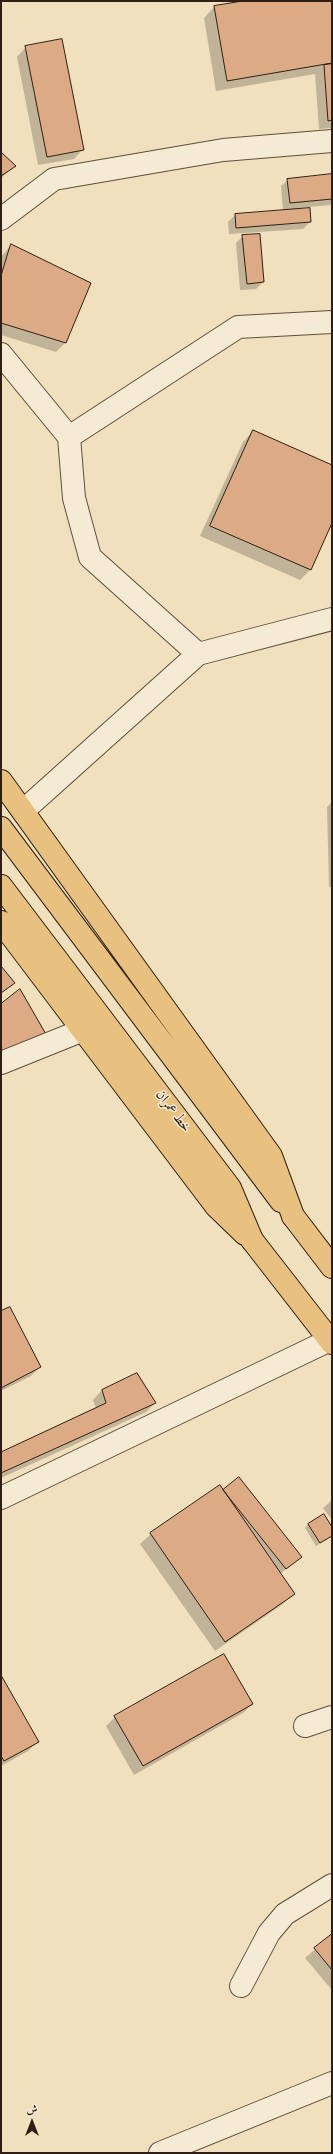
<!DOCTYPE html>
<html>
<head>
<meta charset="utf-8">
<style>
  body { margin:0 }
  #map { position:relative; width:333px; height:2154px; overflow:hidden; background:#f0e0be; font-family:"Sorts Mill Goudy",Amiri,serif }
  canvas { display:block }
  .frame { position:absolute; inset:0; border:2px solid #2f1e13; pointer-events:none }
  .north { position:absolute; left:12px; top:2102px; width:40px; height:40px; -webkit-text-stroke:3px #f5ebd5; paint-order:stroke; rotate:0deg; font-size:11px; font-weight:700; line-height:16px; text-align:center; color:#2f1e13 }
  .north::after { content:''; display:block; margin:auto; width:14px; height:18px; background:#2f1e13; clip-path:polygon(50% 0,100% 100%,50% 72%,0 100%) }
</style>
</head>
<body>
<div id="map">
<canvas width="333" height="2154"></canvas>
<div class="frame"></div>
<div class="north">ش</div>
</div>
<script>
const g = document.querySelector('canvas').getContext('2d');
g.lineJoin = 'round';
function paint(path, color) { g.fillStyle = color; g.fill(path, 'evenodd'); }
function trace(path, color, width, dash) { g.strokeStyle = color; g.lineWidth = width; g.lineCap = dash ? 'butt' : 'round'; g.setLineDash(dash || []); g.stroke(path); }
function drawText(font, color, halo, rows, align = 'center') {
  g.font = font + ' "Sorts Mill Goudy",Amiri,serif'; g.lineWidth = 3; g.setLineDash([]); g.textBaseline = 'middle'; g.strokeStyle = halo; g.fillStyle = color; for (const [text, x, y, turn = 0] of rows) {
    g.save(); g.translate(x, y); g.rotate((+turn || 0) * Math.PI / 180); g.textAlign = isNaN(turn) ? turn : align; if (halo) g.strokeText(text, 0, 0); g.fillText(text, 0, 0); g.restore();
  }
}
const shadow = new Path2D(`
  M249,1H332V128L319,129L315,74L216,91L204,18L214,7Z
  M26,47L83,149L74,159L38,165L17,57Z
  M1,153L15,166L1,178Z
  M332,175V203L330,205L299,208L310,222L303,229L229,234L228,222L235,215L283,211L281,186L288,180Z
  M243,236L263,282L256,289L240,290L236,243Z
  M11,245L65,343L56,352L1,335V257Z
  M253,431L332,466V521L310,570L300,580L200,536L243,442Z
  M332,802V887H329L327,807Z
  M1,1312L40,1367L31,1376L1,1391Z
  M102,1390L155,1403L146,1412L1,1478V1454L96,1408L93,1400Z
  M239,1479L301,1557L280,1574L294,1593L283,1604L215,1651L140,1544L151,1534L223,1491Z
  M332,1500V1520L323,1508Z
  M308,1524L332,1529V1536L316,1546L305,1528Z
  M1,1677L37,1742L28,1751L1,1766Z
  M252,1704L243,1713L134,1775L106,1726L115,1717Z
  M332,1935V1990L305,1958Z`);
const building = new Path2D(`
  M243,1H332V63L227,81L214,6Z
  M62,39L84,150L47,157L25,46Z
  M332,64V120L328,121L324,65Z
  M1,152L16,166L1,176Z
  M332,174V199L290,203L287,179Z
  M310,208L311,222L236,228L235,214Z
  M260,234L264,282L247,284L242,235Z
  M11,244L91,283L66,343L1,323V276Z
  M253,430L332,465V523L311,570L210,526Z
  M1,966L15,983L1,993Z
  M20,989L47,1036L1,1053V1004Z
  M10,1307L41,1367L1,1388V1311Z
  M137,1373L156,1403L1,1473V1452L106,1403L102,1390Z
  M239,1477L302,1557L286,1569L223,1490Z
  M220,1485L295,1594L225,1642L150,1533Z
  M324,1514L332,1527V1536L320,1543L308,1524Z
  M224,1654L253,1704L143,1766L114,1716Z
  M1,1675L39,1742L4,1761L1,1756Z
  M332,1934V1970L314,1948Z`);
const minor = new Path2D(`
  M1,219L54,179L223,150L332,141
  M1,354L69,437L238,327L332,322
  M69,437L74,498L90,557L198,654
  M23,811L198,654L332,619
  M1,1063L83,1030
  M1,1498L330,1340
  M305,1726L332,1717
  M241,1986L269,1933L285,1914L332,1885
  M160,2153L332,2083`);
const major = new Path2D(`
  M293,1216L332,1267
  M252,1240L332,1343`);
const highway = new Path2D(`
  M1,781L271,1156L293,1216
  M1,828L281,1201
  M1,886L230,1188L252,1240
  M1,922L216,1206L245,1234`);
const streetNames = [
  ["خط عمران",172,1112,53]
];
paint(shadow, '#0003');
paint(building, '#dcab86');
trace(building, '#2f1e13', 1);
trace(minor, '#5f4e3e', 24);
trace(major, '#2f1e13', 24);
trace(highway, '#2f1e13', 24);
trace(minor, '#f5ebd5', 22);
trace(major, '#e8c07f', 22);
trace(highway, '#e8c07f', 22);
drawText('14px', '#2f1e13', '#f5ebd5', streetNames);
</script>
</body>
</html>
